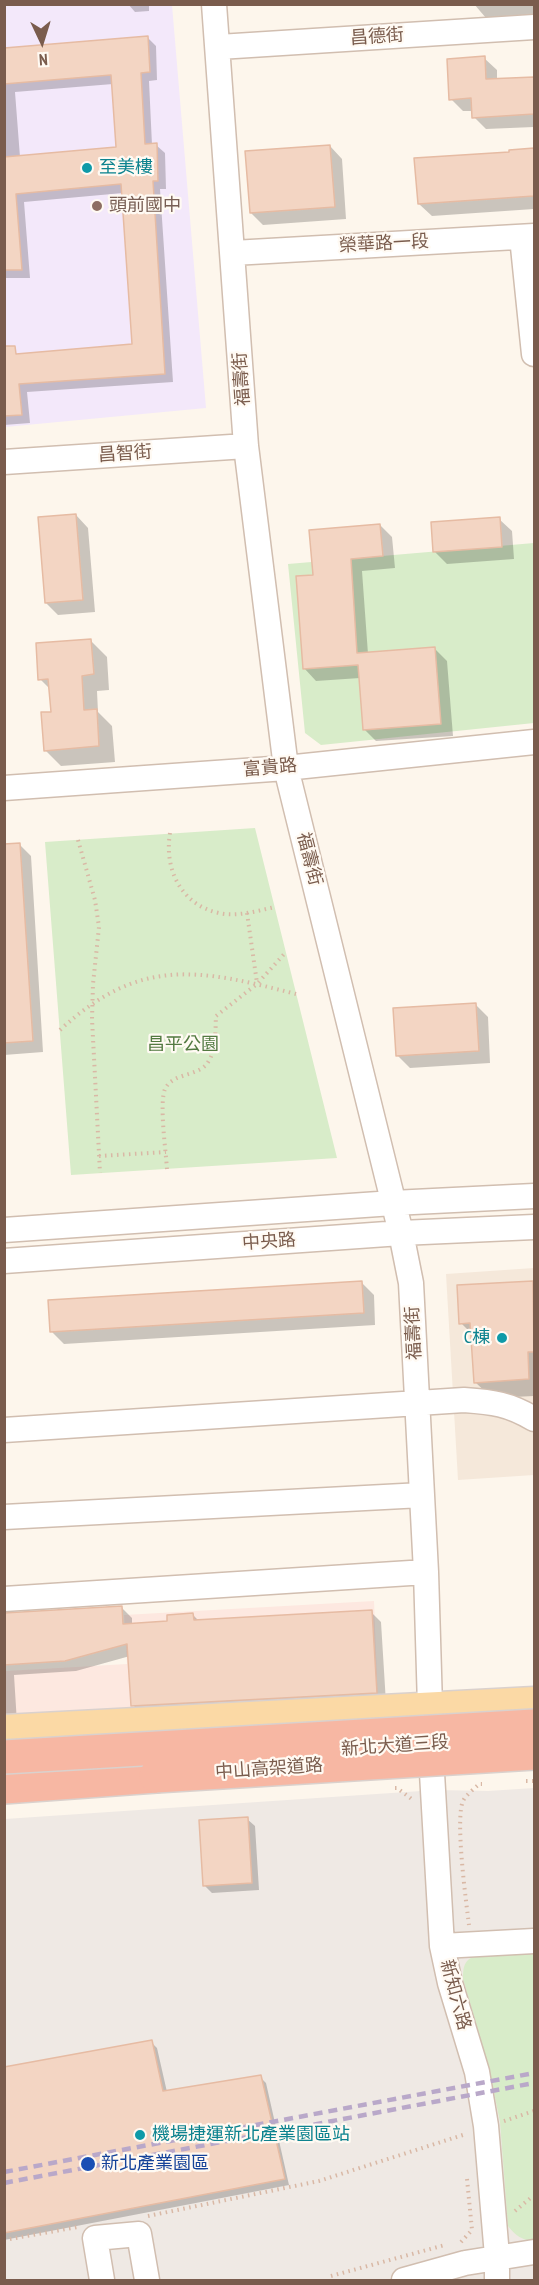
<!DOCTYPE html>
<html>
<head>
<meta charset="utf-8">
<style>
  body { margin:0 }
  #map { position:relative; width:539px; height:2285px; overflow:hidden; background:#fdf6ec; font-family:"PT Sans Narrow",sans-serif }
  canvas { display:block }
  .frame { position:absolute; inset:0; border:6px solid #7a5c4d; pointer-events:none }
  .north { position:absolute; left:12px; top:12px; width:60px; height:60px; -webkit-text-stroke:4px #fffaf3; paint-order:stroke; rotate:176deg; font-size:16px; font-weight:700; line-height:24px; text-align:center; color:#7a5c4d }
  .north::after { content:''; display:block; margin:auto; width:21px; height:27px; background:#7a5c4d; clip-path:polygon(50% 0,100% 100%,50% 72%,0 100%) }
</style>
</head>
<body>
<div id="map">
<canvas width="539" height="2285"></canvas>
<div class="frame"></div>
<div class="north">N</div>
</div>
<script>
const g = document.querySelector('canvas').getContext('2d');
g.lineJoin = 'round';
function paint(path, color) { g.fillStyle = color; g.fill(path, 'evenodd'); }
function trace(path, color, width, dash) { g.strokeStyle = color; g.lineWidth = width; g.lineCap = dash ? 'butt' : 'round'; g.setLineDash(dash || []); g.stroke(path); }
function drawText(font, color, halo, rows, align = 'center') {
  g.font = font + ' "PT Sans Narrow","Noto Sans TC",sans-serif'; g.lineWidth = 4.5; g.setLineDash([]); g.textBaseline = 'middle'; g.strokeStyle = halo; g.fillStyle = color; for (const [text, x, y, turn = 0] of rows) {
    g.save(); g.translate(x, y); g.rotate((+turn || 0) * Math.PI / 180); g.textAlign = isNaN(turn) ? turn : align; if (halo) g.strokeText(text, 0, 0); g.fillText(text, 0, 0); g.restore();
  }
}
const residential = new Path2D(`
  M534,1268V1475L458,1480L446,1274Z`);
const commercial = new Path2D(`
  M374,1601L378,1699L5,1720V1671L127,1664L124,1615Z`);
const industrial = new Path2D(`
  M534,1788V2280H5V1819L436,1790L488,1791Z`);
const education = new Path2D(`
  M5,5H172L206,408L5,427Z`);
const green = new Path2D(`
  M534,543V723L321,745L305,733L288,564Z
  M255,828L337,1158L71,1175L45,842Z
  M534,1951V2241C522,2240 516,2236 508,2226L500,2122L489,2068L463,1979C463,1972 463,1965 468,1960C477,1951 520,1952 534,1951Z`);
const shadow = new Path2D(`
  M149,4V11L135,12L128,4Z
  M474,4H534V15L486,18Z
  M147,37L156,46L157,80L149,81L152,145H156L165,153L166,189H160L173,382L27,392L30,423L4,425V357L134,345L123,193L24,202L30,278H4V49ZM113,84L117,148L20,157L15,92Z
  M484,58L497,70V81L534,79V127L486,129L474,117L473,111H463L451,99Z
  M330,146L342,159L346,219L263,225L251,213Z
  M534,149V209L432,216L419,204L511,153V151Z
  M76,515L88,528L95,612L58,615L46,603Z
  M499,519L512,531L514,559L447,564L435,552Z
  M380,525L392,537L395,568L362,571L368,654L435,649L447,661L453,736L376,741L364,729L360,678L316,681L304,668L314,577Z
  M91,641L107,657L109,690L97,691L98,712L112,726L115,762L61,766L45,750L53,713L51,690L40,679Z
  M4,845H20L31,856L43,1052L4,1055Z
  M475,1004L488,1017L490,1063L410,1068L397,1055Z
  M361,1282L374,1295L375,1325L64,1344L52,1332Z
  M532,1282L534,1285V1396L492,1398L475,1382L473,1335L461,1323Z
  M121,1607L132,1618V1625L169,1623L193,1615L199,1621L371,1612L381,1622L386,1703L143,1716L133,1705L130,1656L76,1671L14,1675L17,1723L4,1727V1615Z
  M247,1819L255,1826L259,1890L212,1893L205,1886Z
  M151,2042L157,2048L167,2092L260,2077L266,2083L289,2185L4,2240V2068Z`);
const building = new Path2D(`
  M148,36L150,72L141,73L145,144L157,143L158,181H153L165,374L19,384L22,415L4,416V346H15L16,354L132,344L121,184L16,194L22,270H4V157L116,147L111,75L4,84V48Z
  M485,56L486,79L534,77V114L472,118L471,98L449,100L447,59Z
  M330,145L335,207L250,213L245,151Z
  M534,148V196L418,204L414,158L509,152V150Z
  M76,514L83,600L45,603L38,517Z
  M500,517L502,547L433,552L431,522Z
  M380,524L383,556L351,559L357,653L435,647L441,724L363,730L358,665L303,669L296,576L313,575L309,530Z
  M91,639L94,674L82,676L84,710L97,709L99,746L44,751L41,712H51L48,679L38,680L36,643Z
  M20,843L33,1041L4,1043V844Z
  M476,1003L479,1051L396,1056L393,1008Z
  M362,1281L364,1313L50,1332L48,1300Z
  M533,1281L534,1352H528L529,1379L474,1383L470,1323L459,1324L457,1285Z
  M122,1606L123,1624L167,1621V1615L193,1613L194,1620L372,1610L377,1693L131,1706L127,1644L65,1661L4,1665V1613Z
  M248,1817L252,1883L203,1886L199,1820Z
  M152,2040L163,2091L261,2075L285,2179L4,2233V2067Z`);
const path = new Path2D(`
  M170,833C164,869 181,905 219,913C237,917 257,911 275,907
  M78,840L95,900L99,927L93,984L92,1019L100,1173
  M247,913L257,983
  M60,1030C140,956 199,969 296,994
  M99,1156L166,1152
  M167,1169C166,1152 159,1104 165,1089C172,1074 194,1076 205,1066C217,1053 215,1032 216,1016L257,984L286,952
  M526,1781H534
  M395,1788H397L413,1800
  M469,1925C466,1901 455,1819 463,1801C466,1795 474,1789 479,1784H482
  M504,2121L534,2111
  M515,2211L533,2196H534
  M148,2216L319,2181L466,2134
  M4,2240L78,2227
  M461,2242L472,2230L467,2179
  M331,2276L445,2245`);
const minor = new Path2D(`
  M214,4L246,446L286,768L401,1233L411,1283L426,1572L432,1773L442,1946L450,1983L477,2072L486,2126L497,2256V2280
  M219,47L534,27
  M522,237L534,354
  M233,253L534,236
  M4,462L246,446
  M4,788L286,768L534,742
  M4,1230L393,1203L534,1196
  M4,1261L401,1233L534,1227
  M4,1430L464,1400C493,1402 509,1404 534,1419
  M4,1517L422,1495
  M4,1599L426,1572
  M442,1946L534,1941
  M102,2280L95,2238L139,2234L147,2280
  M404,2280L465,2263L534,2252`);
const major = new Path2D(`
  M4,1730L534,1702`);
const highway = new Path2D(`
  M4,1787L156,1776`);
const rail = new Path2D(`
  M4,2172L534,2073
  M4,2183L534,2083`);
const highwayBridge = new Path2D(`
  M4,1757L534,1726
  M156,1776L534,1753`);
const markers = [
  [87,168,6,"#0f9aa8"],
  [97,206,6,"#8d6e63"],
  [502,1338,6,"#0f9aa8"],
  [140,2135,6,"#0f9aa8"],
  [88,2164,8,"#1a4fb4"]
];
const streetNames = [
  ["昌德街",377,37,-4],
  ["榮華路一段",384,244,-3],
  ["福壽街",242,379,-94],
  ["昌智街",125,454,-4],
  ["富貴路",270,768,-5],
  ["福壽街",309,859,76],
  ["中央路",269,1242,-4],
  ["福壽街",414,1333,-93],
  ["新北大道三段",395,1746,-4],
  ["中山高架道路",269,1769,-4],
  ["新知六路",455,1995,75]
];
const cultureNames = [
  ["至美樓",99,168],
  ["C棟",490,1338,"right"],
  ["機場捷運新北產業園區站",152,2135]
];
const educationNames = [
  ["頭前國中",109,206]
];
const parkNames = [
  ["昌平公園",183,1045]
];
const transitNames = [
  ["新北產業園區",101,2164]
];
paint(residential, '#f5e8da');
paint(commercial, '#fde8e0');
paint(industrial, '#efe9e4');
paint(education, '#f3e8fa');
paint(green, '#d8ecc9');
paint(shadow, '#0003');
paint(building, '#f3d5c3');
trace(building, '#e6bba3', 1.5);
trace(minor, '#d1beb0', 27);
trace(major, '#dad1cd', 33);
trace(highway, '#dad1cd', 36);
trace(path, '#d9b8a5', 4, [1.5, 4.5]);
trace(minor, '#fff', 24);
trace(major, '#fbd9a5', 30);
trace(highway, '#f7b7a3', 33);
trace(rail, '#b9a8c9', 4.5, [9, 6]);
trace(highwayBridge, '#dad1cd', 36, []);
trace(highwayBridge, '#f7b7a3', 33);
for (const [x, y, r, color] of markers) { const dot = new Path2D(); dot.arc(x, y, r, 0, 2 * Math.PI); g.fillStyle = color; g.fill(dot); trace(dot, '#fffaf3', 2); }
drawText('18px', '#7a5c4d', '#fffaf3', streetNames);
drawText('18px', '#0d838f', '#fffaf3', cultureNames, 'left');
drawText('18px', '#785e54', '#fffaf3', educationNames, 'left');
drawText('18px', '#537a41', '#fffaf3', parkNames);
drawText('18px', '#164399', '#fffaf3', transitNames, 'left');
</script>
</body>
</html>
